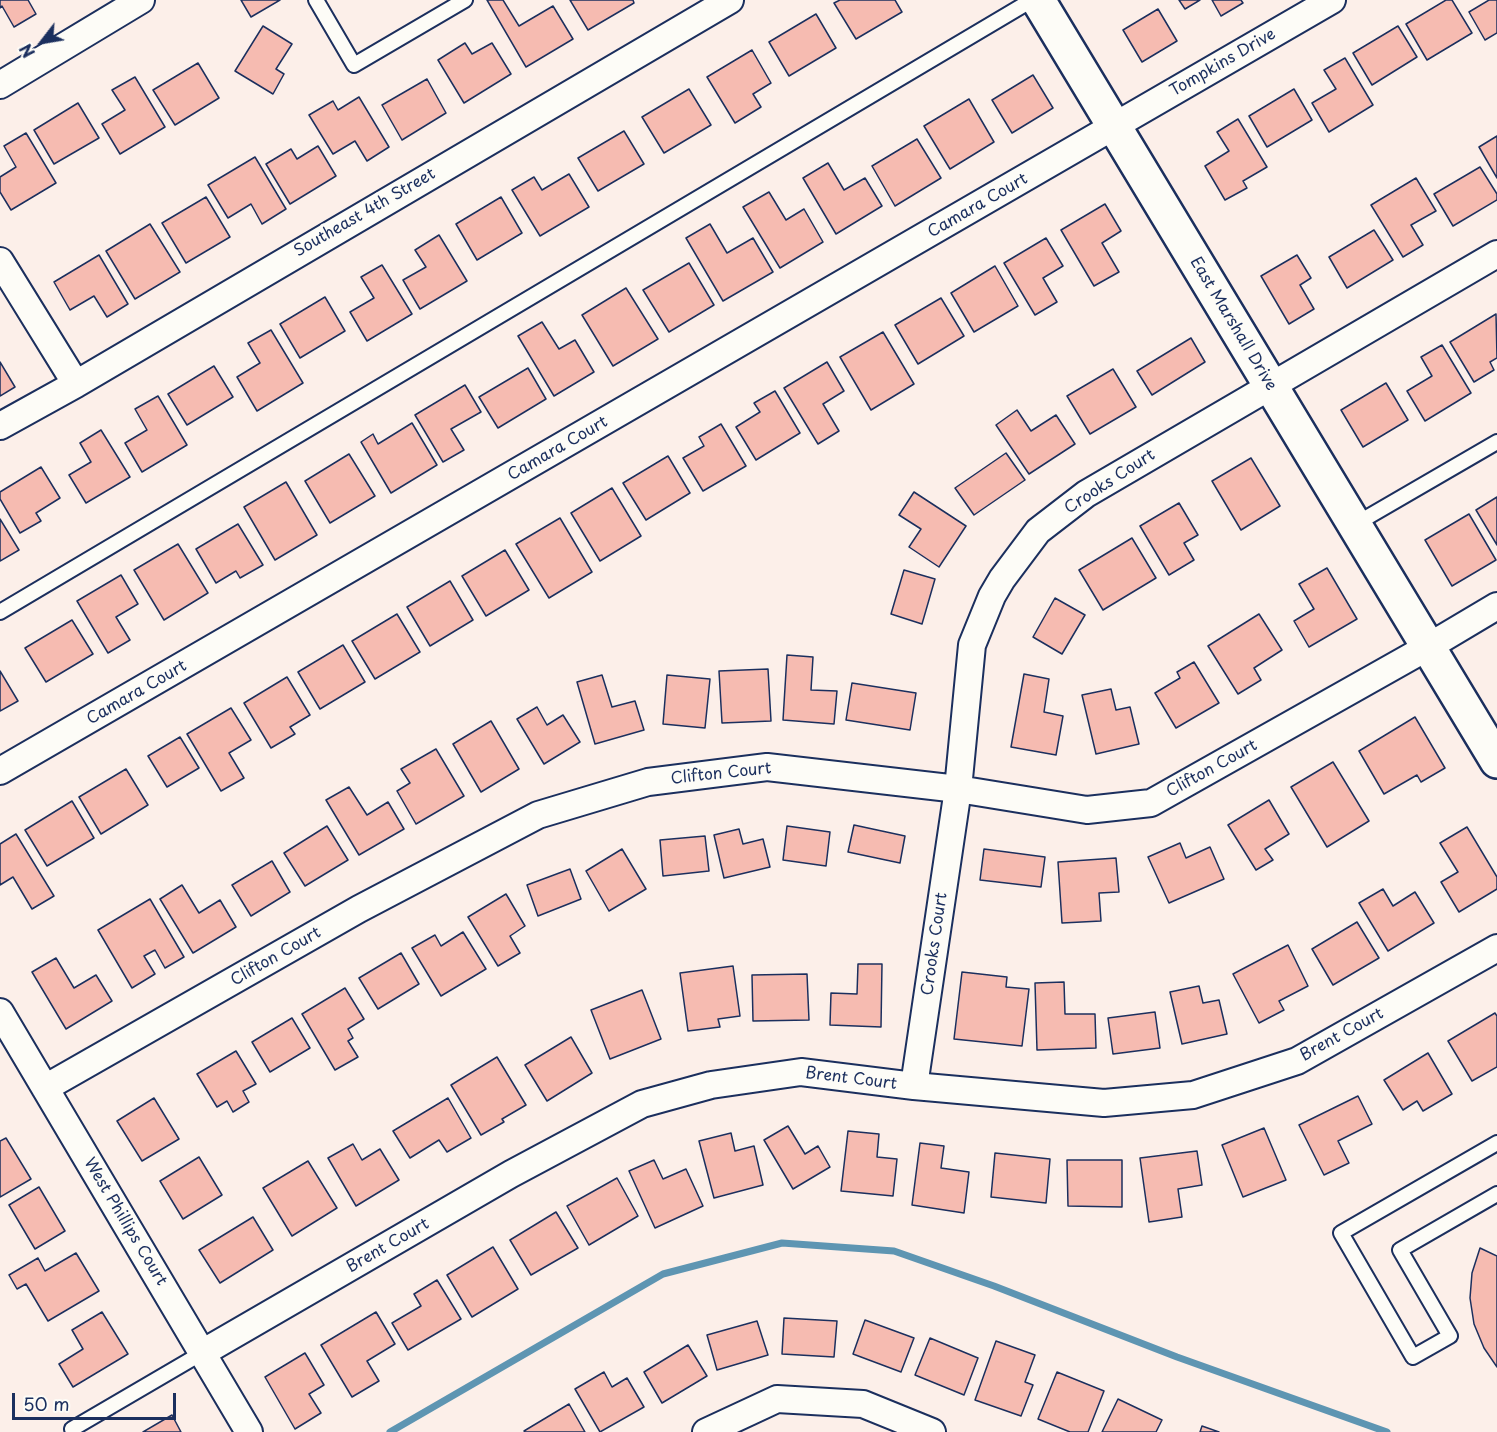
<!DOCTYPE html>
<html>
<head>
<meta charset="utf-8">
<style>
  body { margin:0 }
  #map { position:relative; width:1497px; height:1432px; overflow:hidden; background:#fcefe9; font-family:"Playpen Sans",sans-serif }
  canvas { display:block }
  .north { position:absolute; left:12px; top:12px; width:60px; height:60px; -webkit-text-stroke:4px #fdfcf7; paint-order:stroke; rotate:239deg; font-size:16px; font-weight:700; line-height:24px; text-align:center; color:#1b2f5e }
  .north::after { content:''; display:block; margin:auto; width:21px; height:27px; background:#1b2f5e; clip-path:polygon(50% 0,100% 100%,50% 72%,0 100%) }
  .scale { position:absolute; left:12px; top:1393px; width:164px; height:27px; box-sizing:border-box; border:3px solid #1b2f5e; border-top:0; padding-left:8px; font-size:18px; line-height:21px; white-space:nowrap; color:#1b2f5e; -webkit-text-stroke:4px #fdfcf7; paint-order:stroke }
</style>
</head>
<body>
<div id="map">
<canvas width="1497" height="1432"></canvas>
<div class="north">N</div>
<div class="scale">50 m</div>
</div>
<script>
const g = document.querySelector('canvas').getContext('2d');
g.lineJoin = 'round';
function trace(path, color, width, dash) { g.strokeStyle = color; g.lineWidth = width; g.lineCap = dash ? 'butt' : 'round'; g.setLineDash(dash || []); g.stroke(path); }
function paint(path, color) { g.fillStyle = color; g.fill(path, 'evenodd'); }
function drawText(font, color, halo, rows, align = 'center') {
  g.font = font + ' "Playpen Sans",sans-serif'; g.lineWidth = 6; g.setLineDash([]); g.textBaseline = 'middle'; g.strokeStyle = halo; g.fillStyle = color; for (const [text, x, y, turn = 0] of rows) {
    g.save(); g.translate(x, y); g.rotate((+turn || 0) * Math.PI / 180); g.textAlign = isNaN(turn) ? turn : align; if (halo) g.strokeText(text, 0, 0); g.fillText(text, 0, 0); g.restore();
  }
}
const stream = new Path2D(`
  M390,1432L663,1274L782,1243L894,1251L994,1286L1177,1357L1387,1432`);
const building = new Path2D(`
  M0,0H28L36,14L14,27L2,6L0,8Z
  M241,0H280L251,17Z
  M487,0H503L519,26L553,6L573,39L526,67Z
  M570,0H633L634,3L588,30Z
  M840,0H895L902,12L856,39L834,3Z
  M1179,0H1200L1185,9Z
  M1212,0H1241L1243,3L1221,16Z
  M1446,0H1452L1472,33L1427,60L1406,24Z
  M1489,0H1497V33L1485,40L1469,12Z
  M1158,9L1177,41L1142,62L1123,30Z
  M816,14L836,48L789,76L769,42Z
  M263,26L292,44L276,69L284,74L273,94L235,71Z
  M1398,26L1417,57L1372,85L1353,53Z
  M465,43L472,54L492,43L511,74L464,103L438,60Z
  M752,50L771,83L753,94L761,107L735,123L707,77Z
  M1345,58L1373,105L1329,132L1312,103L1336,89L1324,70Z
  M198,63L219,98L175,125L153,90Z
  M1033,75L1053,108L1012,133L992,100Z
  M135,77L165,127L120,154L102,124L125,110L112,90Z
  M427,79L446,113L402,140L382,105Z
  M689,89L711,125L664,153L642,117Z
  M1294,89L1312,120L1267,147L1249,116Z
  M359,97L389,147L367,161L355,141L333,154L309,115L333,101L338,110Z
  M969,99L994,142L950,169L924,126Z
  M78,103L99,138L54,164L34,130Z
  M1238,119L1267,167L1243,181L1247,188L1225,200L1205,166L1229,151L1217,132Z
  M624,131L644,164L598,191L578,158Z
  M26,133L56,183L11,210L0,192V177L16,167L4,146Z
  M1497,136V178L1479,147Z
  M917,139L941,178L895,206L872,166Z
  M318,146L336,176L290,204L266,164L291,149L297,159Z
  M255,157L286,209L262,224L251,204L228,218L208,185Z
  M828,163L844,190L865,178L882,206L836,234L803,178Z
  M1480,167L1497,194V200L1453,226L1434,194Z
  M569,174L589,207L540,236L512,190L534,177L542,190Z
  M1416,178L1436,211L1411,225L1423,245L1403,257L1371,205Z
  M769,192L786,220L804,209L823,242L780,268L743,207Z
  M206,197L230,237L186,263L162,223Z
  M501,197L522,233L477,260L456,224Z
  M1105,204L1121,231L1102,243L1119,272L1094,286L1061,230Z
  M150,224L180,272L135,299L106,251Z
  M710,224L727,253L753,238L773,272L723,301L686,238Z
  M1374,230L1393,260L1347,288L1329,257Z
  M439,235L467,281L420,309L403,280L426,267L415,250Z
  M1046,238L1063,266L1043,278L1057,302L1035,315L1004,263Z
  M99,255L128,304L107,317L94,296L70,310L54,282Z
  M1297,255L1311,278L1300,285L1314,309L1289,324L1261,276Z
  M689,263L714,305L669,332L643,290Z
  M382,265L412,314L367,341L350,312L374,298L361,277Z
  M995,266L1018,306L974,332L951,293Z
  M626,288L658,339L613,366L582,315Z
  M325,297L345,331L300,358L280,324Z
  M941,298L964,336L918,364L895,325Z
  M1496,314L1497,358L1490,362L1494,370L1474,382L1450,342Z
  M542,322L559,349L575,340L594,372L554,396L518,336Z
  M271,330L303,383L257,411L237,377L260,363L248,343Z
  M883,332L914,384L871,410L840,357Z
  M1191,338L1205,362L1152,395L1137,371Z
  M1442,345L1471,393L1425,421L1407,391L1432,376L1421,357Z
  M0,362L15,387L0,396Z
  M827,362L844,391L823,404L839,431L818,444L784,388Z
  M214,366L233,397L187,425L168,394Z
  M528,368L546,399L498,428L479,397Z
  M1113,369L1136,407L1090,434L1067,396Z
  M1386,383L1408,420L1363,447L1341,410Z
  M465,385L481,412L451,429L464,450L443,462L415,415Z
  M775,391L800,433L756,460L736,427L760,412L754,403Z
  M158,396L187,445L142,472L125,443L147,430L135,409Z
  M1017,410L1031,431L1056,415L1075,444L1029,474L996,425Z
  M412,423L437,465L391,493L361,442L373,434L378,444Z
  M721,424L746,466L703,491L683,458L704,446L699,437Z
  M101,430L130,477L86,503L69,475L91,462L80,443Z
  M1006,453L1025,480L974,515L955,488Z
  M349,454L375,496L330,523L305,481Z
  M668,456L690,493L646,520L623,483Z
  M1251,458L1280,506L1241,530L1212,481Z
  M41,467L60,498L36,513L41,521L20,533L0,499V492Z
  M286,482L317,535L275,560L244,507Z
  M612,488L641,536L600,561L571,513Z
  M914,492L966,526L939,567L909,547L921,529L899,515Z
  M1497,497V545L1476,510Z
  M1179,503L1198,535L1184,543L1194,560L1169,575L1140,526Z
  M1469,514L1496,560L1452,586L1425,540Z
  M560,518L592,572L549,598L516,544Z
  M0,519L19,550L0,561Z
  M238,524L263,565L240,578L236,571L216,583L196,549Z
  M1132,538L1156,578L1103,610L1079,570Z
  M178,544L208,593L164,620L134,570Z
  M505,550L529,590L486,616L462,576Z
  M1327,568L1357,619L1309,647L1294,621L1314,609L1299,584Z
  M904,570L935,579L922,624L891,614Z
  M121,575L138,604L116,617L130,640L108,653L77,601Z
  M450,581L473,620L430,646L407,607Z
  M1055,598L1085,615L1062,654L1033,637Z
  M397,614L420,652L375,679L352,641Z
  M1259,614L1282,650L1254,668L1261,680L1238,694L1208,646Z
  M72,620L93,654L46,682L25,648Z
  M343,645L365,682L320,709L298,672Z
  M787,655L813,657L811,690L837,691L834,724L783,720Z
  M1194,662L1219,703L1176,728L1155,693L1180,678L1177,672Z
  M768,669L771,721L722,723L719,671Z
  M0,671L18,701L0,711Z
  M1024,674L1049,679L1044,712L1063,716L1056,755L1011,747Z
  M602,675L612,707L635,701L644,730L595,744L577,682Z
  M667,675L710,679L705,728L663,724Z
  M287,677L310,715L290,727L295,734L271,748L244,703Z
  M852,683L916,693L910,730L846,720Z
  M1111,689L1116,710L1130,707L1139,744L1096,754L1082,695Z
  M537,707L547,725L563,715L580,742L544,764L517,719Z
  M231,708L251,740L229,753L244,778L221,791L187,734Z
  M1415,717L1445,768L1421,782L1417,775L1384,794L1359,751Z
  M491,721L519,769L481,792L453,744Z
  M180,737L199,768L167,787L148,756Z
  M436,749L464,796L416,824L397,791L410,783L401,769Z
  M1333,762L1369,821L1327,847L1291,787Z
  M126,769L148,805L101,834L79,797Z
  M349,787L367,815L388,802L404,829L359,855L326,800Z
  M1269,800L1289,834L1265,849L1273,860L1256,870L1228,825Z
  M72,801L94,838L47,866L25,830Z
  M854,825L905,836L900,863L848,852Z
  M327,826L348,860L305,886L284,853Z
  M787,826L830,832L826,866L783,860Z
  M1467,827L1497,877V889L1459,912L1441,882L1458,872L1440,843Z
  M739,829L743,844L763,839L770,867L724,878L714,835Z
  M16,834L54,896L32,909L13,877L0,885V844Z
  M705,836L709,871L663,876L660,840Z
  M1180,843L1186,858L1210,847L1224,879L1169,903L1148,857Z
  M622,849L646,889L609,911L586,871Z
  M984,849L1045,857L1041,887L980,880Z
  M1116,858L1119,892L1099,893L1101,921L1062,923L1058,862Z
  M272,861L290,892L251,916L232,885Z
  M570,869L581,899L538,916L527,885Z
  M182,885L199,913L220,900L236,927L193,953L160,899Z
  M1383,889L1393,906L1415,892L1434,923L1388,951L1359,903Z
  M506,894L525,926L510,936L520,953L498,966L468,917Z
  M150,899L184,957L165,968L155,950L144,956L155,974L132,988L98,930Z
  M1357,922L1379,958L1333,985L1312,949Z
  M463,932L486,969L441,996L412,948L435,935L441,946Z
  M1288,945L1308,986L1279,1001L1284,1010L1259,1023L1233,974Z
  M401,953L419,984L378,1009L359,978Z
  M56,958L74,988L96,975L112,1001L66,1029L32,972Z
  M858,964H882L881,1027L830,1025L831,993L857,994Z
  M733,966L740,1016L718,1019L720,1027L688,1031L680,973Z
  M962,972L1007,977L1006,987L1029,989L1022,1046L954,1039Z
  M807,974L809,1020L753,1021L752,975Z
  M1064,982L1065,1014H1095L1096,1048L1037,1050L1035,983Z
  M1199,986L1203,1003L1219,1000L1227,1034L1182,1044L1170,992Z
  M345,988L364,1019L348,1029L353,1038L348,1041L358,1057L335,1070L302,1014Z
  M642,990L661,1039L610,1059L591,1010Z
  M1155,1012L1160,1048L1113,1054L1108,1018Z
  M1495,1013L1497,1016V1067L1472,1081L1448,1041Z
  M292,1018L310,1048L270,1072L252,1042Z
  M571,1037L592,1073L547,1101L525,1065Z
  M236,1051L256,1084L243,1091L249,1102L233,1112L227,1101L217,1107L197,1074Z
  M1428,1053L1452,1094L1423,1111L1417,1101L1403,1110L1384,1080Z
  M497,1057L526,1105L502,1119L504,1122L481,1135L451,1085Z
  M1358,1096L1372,1124L1338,1141L1349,1163L1324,1175L1299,1125Z
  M154,1098L179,1139L142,1161L117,1121Z
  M448,1098L471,1138L447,1152L439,1140L410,1158L393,1131Z
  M788,1126L805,1154L818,1146L830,1167L793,1189L764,1140Z
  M1264,1128L1286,1180L1243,1197L1222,1145Z
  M848,1131L879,1134L877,1157L897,1159L893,1196L841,1191Z
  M731,1133L735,1151L754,1146L763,1185L714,1198L699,1141Z
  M6,1138L31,1179L0,1197V1141Z
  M920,1143L944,1146L941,1168L969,1172L964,1213L912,1205Z
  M353,1144L362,1160L380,1149L399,1180L356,1206L328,1158Z
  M1197,1151L1202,1185L1178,1189L1182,1217L1149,1222L1140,1158Z
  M995,1153L1050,1159L1046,1203L991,1197Z
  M199,1157L222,1195L183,1219L160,1181Z
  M654,1160L663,1179L686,1169L703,1206L655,1228L629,1171Z
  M1067,1160H1122V1207L1068,1206Z
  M308,1161L337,1208L292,1236L263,1188Z
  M617,1178L638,1216L589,1245L567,1206Z
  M39,1187L65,1231L35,1249L9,1205Z
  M556,1212L578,1248L531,1275L510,1240Z
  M253,1217L273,1250L220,1283L199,1250Z
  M493,1247L518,1289L472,1317L447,1275Z
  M1480,1248L1497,1256V1367L1484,1348L1474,1324L1470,1298L1472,1273Z
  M76,1253L99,1291L48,1321L26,1284L17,1289L9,1275L38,1258L45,1271Z
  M437,1280L461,1319L408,1350L392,1323L421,1306L414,1294Z
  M102,1312L128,1354L73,1387L59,1364L83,1349L72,1330Z
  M376,1312L395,1344L367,1361L379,1381L352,1397L321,1345Z
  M784,1318L837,1321L834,1357L782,1354Z
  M865,1320L914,1338L901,1372L853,1354Z
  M757,1321L768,1355L717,1370L707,1335Z
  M930,1338L978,1358L964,1395L915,1375Z
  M996,1341L1035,1355L1025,1382L1033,1385L1021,1416L975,1400Z
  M688,1345L707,1376L662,1403L644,1372Z
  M305,1353L324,1385L309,1394L321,1413L295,1429L265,1377Z
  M604,1372L612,1387L627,1378L644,1407L600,1432L575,1389Z
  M1057,1372L1104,1391L1088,1432H1070L1038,1419Z
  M1118,1399L1162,1420L1156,1432H1102Z
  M569,1404L585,1432H525L524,1431Z
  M172,1415L181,1432H143Z
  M1202,1426L1219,1432H1200Z`);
const lane = new Path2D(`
  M316,0L354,65L465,0
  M1354,525L1497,442
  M0,612L1032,0
  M1497,1143L1341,1233L1413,1357L1450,1336L1400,1250L1497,1194
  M72,1429L202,1353`);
const street = new Path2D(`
  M0,85L141,0
  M0,261L76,384
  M0,426L76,384L730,0
  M0,771L1332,0
  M0,1012L249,1432
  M914,1086L958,789L972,645L992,596L1002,579L1038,531L1086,494L1497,254
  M45,1088L359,909L538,815L648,782L767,767L958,789L1087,810L1151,803L1428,647L1497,606
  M202,1353L511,1174L642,1104L711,1085L801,1072L914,1086L1104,1103L1193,1095L1297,1061L1497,948
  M706,1432L777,1399L863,1404L932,1432`);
const secondary = new Path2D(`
  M1038,0L1497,761`);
const streetNames = [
  ["Tompkins Drive",1223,63,-30],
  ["Camara Court",978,206,-30],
  ["Southeast 4th Street",365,213,-30],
  ["East Marshall Drive",1233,324,59],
  ["Camara Court",558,449,-30],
  ["Crooks Court",1110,482,-33],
  ["Camara Court",137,693,-30],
  ["Clifton Court",1212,769,-29],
  ["Clifton Court",721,774,-6],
  ["Crooks Court",935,944,-82],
  ["Clifton Court",276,957,-30],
  ["Brent Court",1342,1035,-29],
  ["Brent Court",851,1079,7],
  ["West Phillips Court",125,1222,59],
  ["Brent Court",388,1246,-30]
];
trace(stream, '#5e95b2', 7);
paint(building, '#f6bbb1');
trace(building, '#1b2f5e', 1.5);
trace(lane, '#1b2f5e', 18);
trace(street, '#1b2f5e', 30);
trace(secondary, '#1b2f5e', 38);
trace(lane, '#fdfcf7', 14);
trace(street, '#fdfcf7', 26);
trace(secondary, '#fdfcf7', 33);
drawText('16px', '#1b2f5e', '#fdfcf7', streetNames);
</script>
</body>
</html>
